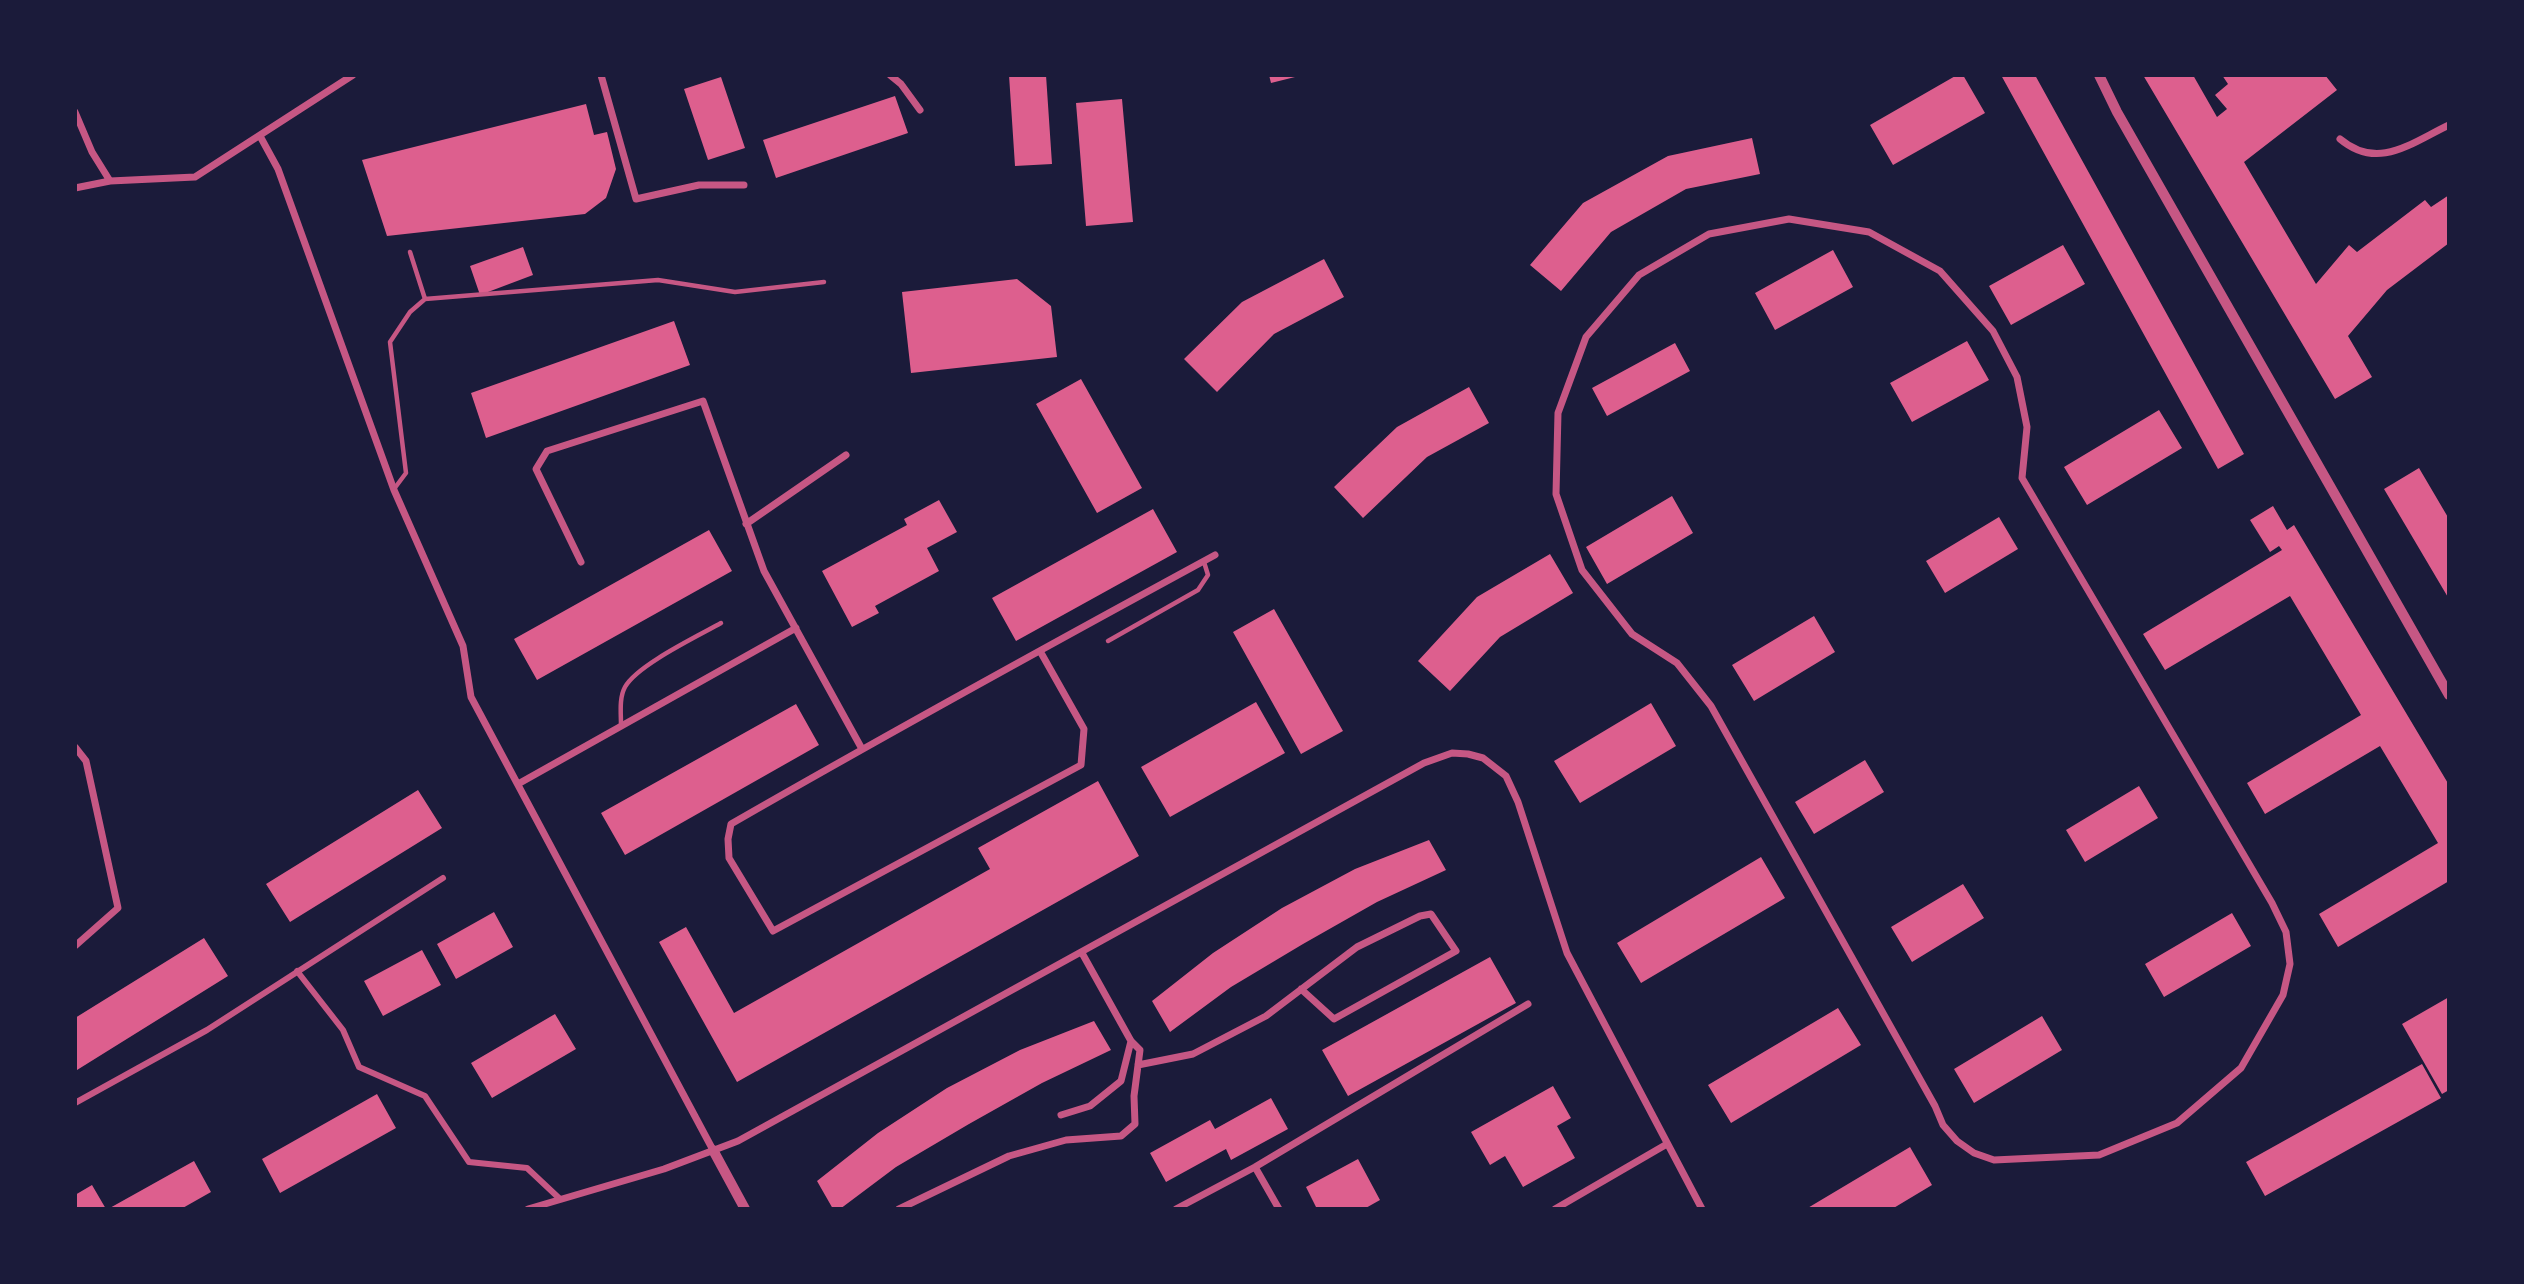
<!DOCTYPE html>
<html>
<head>
<meta charset="utf-8">
<style>
  body { margin:0 }
  #map { position:relative; width:2524px; height:1284px; overflow:hidden; background:#1b1b3a; font-family:"Open Sans",sans-serif }
  canvas { display:block }
  .frame { position:absolute; inset:0; border:77px solid #1b1b3a; pointer-events:none }
</style>
</head>
<body>
<div id="map">
<canvas width="2524" height="1284"></canvas>
<div class="frame"></div>
</div>
<script>
const g = document.querySelector('canvas').getContext('2d');
g.lineJoin = 'round';
function paint(path, color) { g.fillStyle = color; g.fill(path, 'evenodd'); }
function trace(path, color, width, dash) { g.strokeStyle = color; g.lineWidth = width; g.lineCap = dash ? 'butt' : 'round'; g.setLineDash(dash || []); g.stroke(path); }
const building = new Path2D(`
  M1009,75H1046L1052,164L1015,166Z
  M1269,75H1299V76L1271,83Z
  M1957,75H1963L1985,113L1893,165L1870,125Z
  M2001,75H2035L2244,454L2218,469Z
  M2143,75H2193L2217,117L2227,109L2215,95L2228,84L2222,75H2325L2337,90L2244,162L2316,284L2349,245L2357,252L2425,200L2431,207L2449,195V243L2387,290L2348,336L2372,377L2335,399Z
  M721,77L745,148L708,160L684,89Z
  M895,96L908,133L776,178L763,140Z
  M1122,99L1133,222L1086,226L1076,103Z
  M586,104L594,135L607,132L616,169L606,198L585,214L387,236L362,160Z
  M1752,138L1760,174L1686,189L1611,232L1561,291L1530,265L1583,203L1668,156Z
  M2063,245L2085,284L2011,325L1989,286Z
  M523,247L533,275L480,295L470,266Z
  M1833,250L1853,287L1775,330L1755,293Z
  M1324,259L1344,297L1274,334L1217,392L1184,359L1242,302Z
  M1017,279L1051,306L1057,357L911,373L902,292Z
  M674,321L690,365L486,438L471,393Z
  M1967,341L1989,380L1912,422L1890,383Z
  M1675,343L1690,371L1607,416L1592,388Z
  M1081,379L1142,488L1097,513L1036,404Z
  M1469,387L1489,423L1427,457L1363,518L1334,487L1397,427Z
  M2159,410L2182,448L2087,505L2064,467Z
  M2419,468L2449,519V599L2384,489Z
  M1672,496L1693,533L1607,584L1586,547Z
  M939,500L957,532L927,548L939,571L875,606L879,613L852,627L822,571L907,525L904,519Z
  M2273,506L2287,530L2294,525L2449,785V881L2338,947L2319,914L2438,843L2380,746L2265,814L2247,783L2361,715L2290,596L2165,670L2143,634L2282,550L2279,546L2270,552L2250,520Z
  M1153,509L1177,552L1016,641L992,598Z
  M1999,517L2018,549L1945,593L1926,561Z
  M709,530L732,571L537,680L514,639Z
  M1550,554L1573,593L1500,637L1450,691L1418,661L1477,597Z
  M1274,609L1343,731L1301,754L1233,632Z
  M1814,616L1835,652L1754,701L1732,665Z
  M1256,702L1285,753L1170,817L1141,767Z
  M1651,703L1676,746L1580,803L1554,761Z
  M796,704L819,745L625,855L601,813Z
  M1865,760L1884,792L1814,834L1795,802Z
  M1098,781L1139,856L737,1082L659,942L686,927L734,1013L990,869L978,848Z
  M2139,786L2158,818L2085,862L2066,830Z
  M418,790L442,828L290,922L266,884Z
  M1429,840L1446,870L1377,902L1303,944L1231,987L1170,1032L1152,1001L1213,953L1282,908L1355,869Z
  M1761,857L1785,898L1641,983L1617,943Z
  M1963,884L1984,918L1912,962L1891,927Z
  M494,912L513,947L456,979L437,944Z
  M2232,913L2251,946L2164,997L2145,964Z
  M204,938L228,976L77,1070L75,1018Z
  M422,950L441,985L383,1016L364,981Z
  M1490,957L1516,1003L1348,1096L1322,1050Z
  M2449,997V1090L2442,1094L2402,1024Z
  M1838,1008L1861,1045L1731,1123L1708,1085Z
  M555,1014L576,1049L492,1098L471,1063Z
  M2042,1016L2062,1050L1974,1103L1954,1069Z
  M1094,1021L1111,1050L1042,1083L969,1124L896,1167L840,1209H833L817,1181L878,1133L947,1088L1020,1050Z
  M2422,1064L2441,1098L2265,1196L2246,1162Z
  M1553,1086L1571,1118L1557,1126L1575,1158L1523,1187L1505,1156L1490,1165L1471,1132Z
  M377,1094L396,1128L280,1193L262,1159Z
  M1271,1098L1288,1129L1231,1160L1226,1149L1166,1182L1150,1153L1210,1120L1215,1129Z
  M1910,1147L1932,1185L1892,1209H1806Z
  M1358,1159L1380,1200L1364,1209H1317L1306,1187Z
  M194,1161L211,1192L181,1209H108Z
  M92,1185L106,1209H75V1195Z`);
const service = new Path2D(`
  M410,252L425,299
  M394,489L406,473L390,342L410,312L425,299L658,280L735,292L824,282
  M1108,641L1198,590L1208,575L1204,562
  M621,725C621,713 619,698 625,687C637,665 698,636 721,623`);
const pedestrian = new Path2D(`
  M297,971L343,1030L359,1067L425,1096L469,1162L527,1168L560,1199
  M75,1103L207,1030L443,878`);
const minor = new Path2D(`
  M601,75L636,199L699,185H744
  M890,75L901,84L920,110
  M75,112L92,152L110,181
  M260,136L278,169L394,490L463,646L471,697L713,1150
  M2340,139C2378,171 2411,143 2449,125
  M75,188L110,181L195,177L353,75
  M1789,219L1869,232L1940,271L1993,331L2017,377L2027,427L2022,478L2272,903L2286,932L2290,964L2283,995L2241,1068L2177,1123L2099,1155L1994,1160L1974,1153L1957,1141L1943,1125L1935,1106L1711,706L1677,663L1632,634L1582,570L1556,494L1558,413L1586,337L1639,275L1709,234Z
  M746,524L846,455
  M581,562L536,469L547,451L703,401L764,571L862,749
  M1040,651L1084,729L1081,765L773,931L729,858L728,839L731,824C891,732 1053,643 1215,555
  M75,747L86,761L118,908L75,946
  M518,784L796,628
  M1138,1065L1193,1054L1266,1016L1357,947L1420,916L1431,914L1456,951L1334,1019L1301,989
  M1061,1115L1090,1106L1121,1081L1131,1041
  M1255,1167L1279,1209
  M528,1209L664,1169L738,1141L1424,763L1452,753L1468,754L1483,758L1506,776L1518,802L1567,953L1702,1209
  M899,1209L1009,1156L1066,1140L1121,1136L1135,1124L1134,1096L1140,1050L1131,1041L1082,953
  M1176,1209L1255,1167L1528,1004
  M1555,1209L1667,1144`);
const tertiary = new Path2D(`
  M2099,75L2117,112L2449,695
  M713,1150L745,1209`);
paint(building, '#dd5f8e');
trace(service, '#c65784', 4.5);
trace(pedestrian, '#c65784', 6);
trace(minor, '#c65784', 7);
trace(tertiary, '#c65784', 10);
</script>
</body>
</html>
